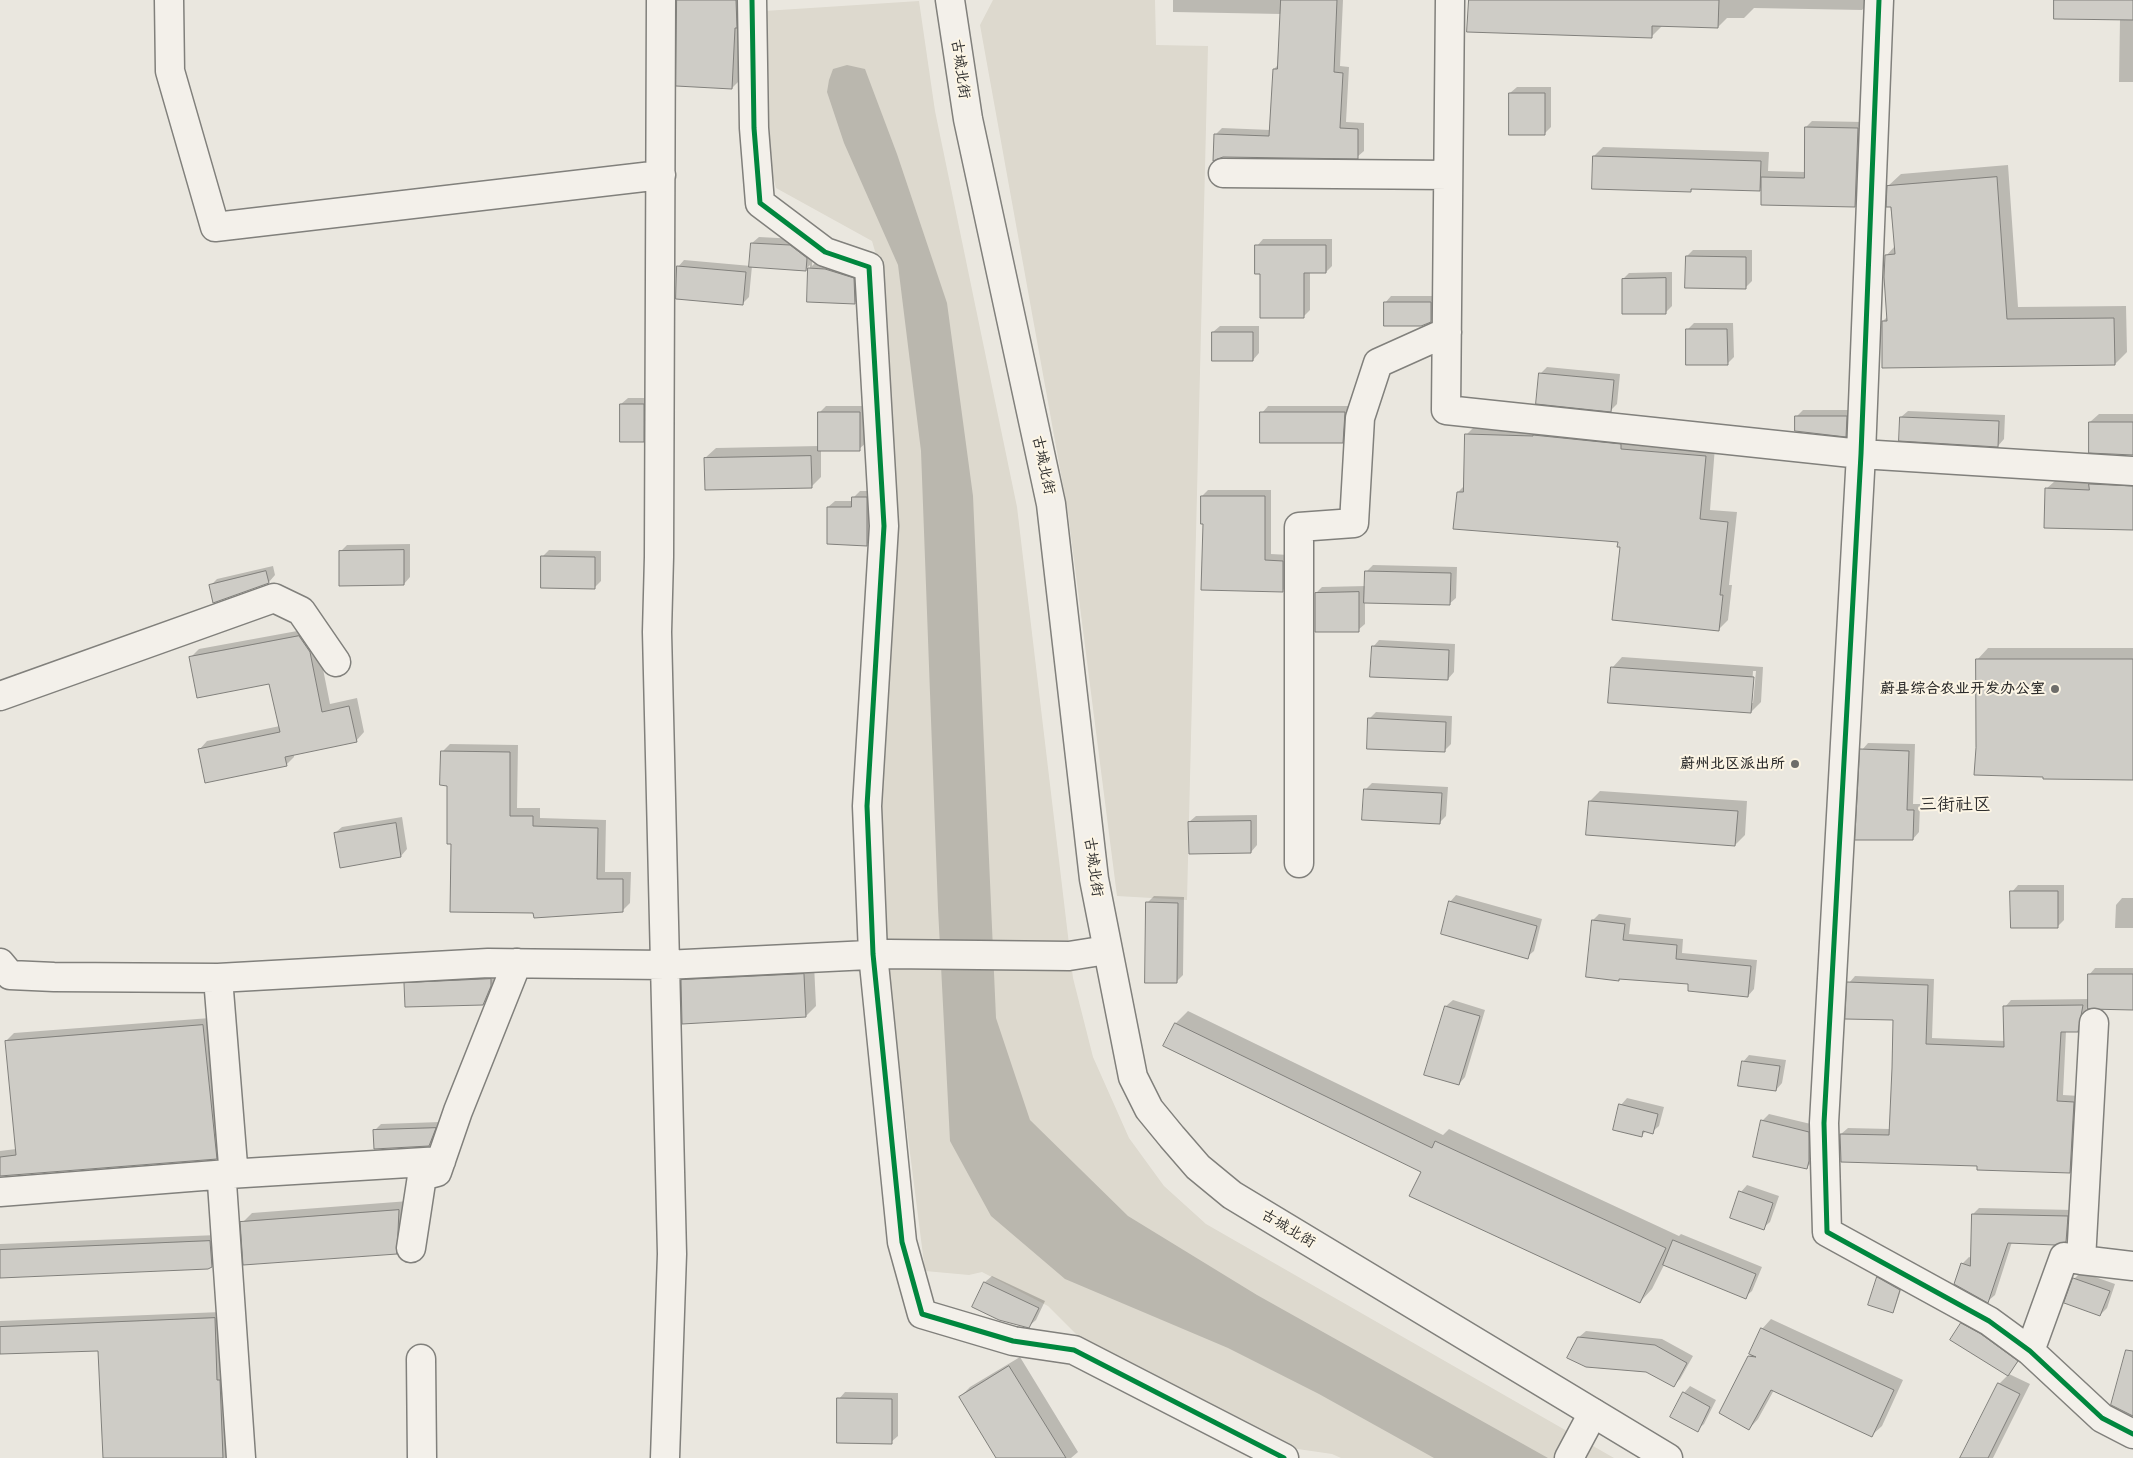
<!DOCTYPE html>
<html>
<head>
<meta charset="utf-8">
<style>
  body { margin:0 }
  canvas { display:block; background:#eae7df }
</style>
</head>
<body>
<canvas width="2133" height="1458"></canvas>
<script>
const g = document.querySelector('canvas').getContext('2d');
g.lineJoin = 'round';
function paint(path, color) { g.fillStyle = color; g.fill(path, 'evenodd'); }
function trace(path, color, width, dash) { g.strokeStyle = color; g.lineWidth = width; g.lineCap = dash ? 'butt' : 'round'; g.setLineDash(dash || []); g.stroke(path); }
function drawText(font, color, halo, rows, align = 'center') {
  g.font = font + ' Sriracha,"LXGW WenKai TC",sans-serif'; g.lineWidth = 4; g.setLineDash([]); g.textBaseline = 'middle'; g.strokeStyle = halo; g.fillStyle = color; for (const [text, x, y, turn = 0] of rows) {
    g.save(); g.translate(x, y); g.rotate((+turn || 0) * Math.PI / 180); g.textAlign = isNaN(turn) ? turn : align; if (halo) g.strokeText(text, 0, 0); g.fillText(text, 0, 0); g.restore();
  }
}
const built = new Path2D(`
  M993,0H1155L1156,45L1208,46L1187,900L1117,896L1068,513L980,25Z
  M919,1L935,111L1017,507L1073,978L1093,1057L1129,1138L1164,1186L1206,1224L1614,1458H1341L1332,1454L1284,1447L1076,1334L1048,1306L982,1272L969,1275L925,1271L893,1019L877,830L881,272L872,241L776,188L760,128L764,11Z`);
const water = new Path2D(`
  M847,65L865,69L897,154L947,303L973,496L996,1018L1030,1120L1128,1216L1257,1295L1548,1458H1434L1319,1394L1228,1348L1065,1279L991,1216L950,1141L938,908L921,451L898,265L844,143L827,92L829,80L833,69Z`);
const shadow = new Path2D(`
  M678,0H745L741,79L732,88Z
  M1173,0H1364H1343L1340,66L1349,67L1346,122L1364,123V151L1357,157L1216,134L1222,128L1271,130L1274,69L1278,65L1281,14L1173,12Z
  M1470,0H1873L1862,10L1754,8L1744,18H1727L1718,27L1663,25L1651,37Z
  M2075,0H2133V82H2119L2120,19Z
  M1517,87H1551V127L1544,134L1510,93Z
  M1812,121L1864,122L1861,199L1855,205L1762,186L1759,190L1693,188L1691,191L1594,156L1603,147L1769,152L1768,171L1805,172L1806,127Z
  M2008,165L2018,307L2126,306L2127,352L2115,364L1883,321L1888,316L1886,256L1895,246L1888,186L1901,174Z
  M759,237L797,239L813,251L812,266L816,262L860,272L862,296L855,302L809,301L810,265L806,269L752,266L749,297L743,303L678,267L684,260L751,266L752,243Z
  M1263,239H1332V266L1326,272H1310V310L1304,316L1261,272L1257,246Z
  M1693,250H1752V281L1745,288L1687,256Z
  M1672,272V306L1665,313L1623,279L1629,273Z
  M1391,296H1437V314L1431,321L1385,303Z
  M1694,323H1733L1734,357L1727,364L1687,330Z
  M1220,326H1259V353L1253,360L1213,332Z
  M1547,367L1620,374L1617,404L1611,410L1540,374Z
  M628,398H650V434L643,441L621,404Z
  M826,406H866V443L859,449H821V477L811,487L705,458L716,448L819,446V413Z
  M1268,406H1351L1349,435L1342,442L1262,413Z
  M1803,410H1853L1852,429L1846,435L1797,416Z
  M1908,411L2005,415L2004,439L1998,446L1901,417Z
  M2099,414H2133V454L2090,422Z
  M1476,425L1715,447L1710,510L1737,512L1729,585H1732L1728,620L1719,629L1621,546L1619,541L1458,492L1465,485L1466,435Z
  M2133,479V529L2046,489L2055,481L2093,482Z
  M1208,490H1271V554L1289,555V584L1283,590L1204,523L1202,496Z
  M860,491H873V538L867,544L828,507L835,501H853V498Z
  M410,544V577L404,584L340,552L347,545Z
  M549,550L601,551V581L594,588L542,557Z
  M1373,565L1457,567L1456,598L1449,604L1365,602V624L1358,630L1316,593L1322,587L1366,586V572Z
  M273,566L275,575L269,582L211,585L217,579Z
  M308,629L318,644L330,704L357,698L364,732L356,741L294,754V757L286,765L199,750L207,741L280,726L270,683L191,657L199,649Z
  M1379,640L1455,644L1454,672L1448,679L1373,647Z
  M1988,648H2133V779L2044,776L1977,660Z
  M1622,657L1763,667L1761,702L1751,712L1612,668ZM1753,671H1756L1753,703H1751Z
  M1376,712L1452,716L1451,744L1444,751L1369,719Z
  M1868,743L1915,744L1913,804H1920L1919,832L1913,839L1862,750Z
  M450,744L518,745L517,808H540V818L606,820L605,872H631L630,903L622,911L534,912L452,843L448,784L442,752Z
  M1372,783L1448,787L1446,816L1440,822L1365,790Z
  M1600,791L1747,801L1745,835L1735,845L1590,801Z
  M1257,815V845L1251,852L1189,822L1196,816Z
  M402,817L407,849L401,856L335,833L342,827Z
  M2018,885H2064V920L2057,927L2012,892Z
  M1456,895L1542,919L1534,951L1527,957L1450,902Z
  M1154,896L1184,897L1183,975L1176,982L1147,903Z
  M2122,898H2133V928H2115L2116,905Z
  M1599,914L1631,918L1629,934L1683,939L1682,953L1757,960L1754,989L1748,996L1690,983L1621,977L1619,980L1593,920Z
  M814,964L816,1006L806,1016L682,980L692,970Z
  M2095,968H2133V1008L2087,1007L2084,1024L2077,1031H2066L2063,1095L2080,1096L2076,1166L2070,1172L1979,1165L1841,1134L1848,1128L1890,1129L1894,1019L1849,983L1855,976L1934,979L1932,1038L2005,1041V1007L2011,1000L2089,999V975Z
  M497,973V979L490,997L483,1004L406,984L412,977Z
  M1453,1000L1485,1010L1465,1077L1459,1084L1426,1074L1446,1006Z
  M1188,1011L1443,1135L1449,1129L1679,1236L1681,1234L1762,1267L1752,1291L1745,1297L1664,1265L1652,1289L1640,1302L1423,1171L1165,1046L1176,1023Z
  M210,1018L224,1150L216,1158L0,1175V1151L16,1149L6,1041L14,1033Z
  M1749,1055L1786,1060L1782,1083L1776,1090L1743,1062Z
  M1627,1098L1664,1107L1659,1126L1652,1132L1646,1131L1641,1136L1621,1105Z
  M1769,1114L1815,1125L1813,1161L1806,1168L1762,1121Z
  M441,1122L436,1138L429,1145L374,1131L381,1124Z
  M1747,1185L1779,1196L1770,1222L1763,1228L1741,1192Z
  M409,1201L406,1242L396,1253L242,1223L252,1213Z
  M1979,1208L2074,1210L2072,1234L2066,1240L2012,1242L1995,1295L1988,1301L1962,1264L1969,1257L1972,1258L1973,1214Z
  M217,1235L218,1260L211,1266L0,1276V1244Z
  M2081,1272L2115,1284L2107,1308L2100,1315L2074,1279Z
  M1881,1275L1902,1287L1895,1308L1893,1311L1878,1278Z
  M992,1276L1045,1301L1036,1320L1029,1326L973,1307L985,1282Z
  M221,1312L231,1458H104L99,1349L0,1353V1321Z
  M1968,1318L2023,1354L2009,1374L2030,1384L1993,1458H1961L1999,1384L2008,1375L1962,1324Z
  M1771,1319L1903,1380L1882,1426L1872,1435L1774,1390L1758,1419L1749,1429V1357L1752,1354L1762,1329Z
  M1586,1331L1662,1339L1693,1356L1680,1379L1674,1385L1579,1337Z
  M1020,1357L1078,1452L1071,1458H998L960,1397L970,1387Z
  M1690,1386L1716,1400L1704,1424L1697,1430L1684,1393Z
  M845,1392L898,1393V1436L891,1442L839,1399Z`);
const building = new Path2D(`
  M677,0H736L737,28H735L732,89L676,86Z
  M1281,0H1337L1334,72L1343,73L1340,128L1358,129V159L1223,157L1213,161L1214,134L1269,136L1273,69H1277Z
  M1469,0H1719L1718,28L1652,26V38L1467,32Z
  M2054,0H2133V20L2054,19Z
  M1509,93H1545V135H1509Z
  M1805,127L1858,128L1855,207L1761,205V177L1804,178Z
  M1593,156L1761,161L1760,191L1691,189V192L1592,189Z
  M1997,177L2007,319L2114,318L2115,365L1882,368V321H1887L1884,277L1885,255L1895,254L1891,207H1886L1887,186Z
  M751,243L790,245L807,258L806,271L749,267Z
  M1255,245H1326V273H1304V318H1260V274H1255Z
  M1686,256L1746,257V289L1685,288Z
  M677,266L746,272L743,305L676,299Z
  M808,268L825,269L854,278L855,304L807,302Z
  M1666,278V314H1622V279Z
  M1384,302H1431V322L1421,326H1384Z
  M1686,329H1727L1728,365H1686Z
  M1212,332H1253V361H1212Z
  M1539,373L1614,380L1611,412L1536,404Z
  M620,404H644V442H620Z
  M818,412H860V451H818Z
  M1260,412H1345L1343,443H1260Z
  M1795,416H1847L1846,437L1795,431Z
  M1900,417L1999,421L1998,447L1899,441Z
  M2089,422H2133V455L2089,453Z
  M1465,434L1533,436V435L1621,444V449L1706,456L1700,519L1728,522L1720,595H1723L1719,631L1612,620L1620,547H1617L1618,542L1453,529L1457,492H1463Z
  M811,456L812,488L705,490L704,458Z
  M2089,484L2133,486V530L2044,528L2045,488L2089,490Z
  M1201,496H1265V560L1283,561V592L1201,590L1203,524H1201Z
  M852,497H867V546L827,544V507H851Z
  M404,550V585L339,586V551Z
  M541,556L595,557V589L541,588Z
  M266,571L269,583L213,603L209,585Z
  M1365,571L1451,573L1450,605L1364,603Z
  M1359,592V632H1315V593Z
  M299,636L310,652L322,712L349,706L357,742L285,757L287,766L205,783L198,749L280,732L269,684L197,698L189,657Z
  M1372,646L1449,650L1448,680L1370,677Z
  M1976,659H2133V780L2043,779V777L1974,775L1976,748Z
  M1611,667L1754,677L1751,713L1608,703Z
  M1368,718L1446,722L1445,752L1367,749Z
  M1860,749L1909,751L1907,810H1914L1913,840H1855Z
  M441,751L510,752V816H533V826L598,828L597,879H623V912L534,918L533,913L450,912L451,844H447V786L440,785Z
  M1364,789L1442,793L1440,824L1362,820Z
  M1589,801L1738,811L1735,846L1586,835Z
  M1251,821V853L1189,854L1188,822Z
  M396,823L401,857L340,868L334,833Z
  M2010,891H2058V928H2011Z
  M1449,901L1537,926L1528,959L1441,934Z
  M1146,902L1178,903L1177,983H1145Z
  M1592,920L1625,924L1623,940L1677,945L1676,959L1751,966L1748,997L1688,991V984L1619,979V981L1586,977Z
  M804,974L806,1017L682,1024L681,980Z
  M2088,974H2133V1010L2088,1009Z
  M491,979V986L483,1005L405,1007L404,983Z
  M1847,982L1928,985L1926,1044L2004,1047L2003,1006L2083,1005L2078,1032H2061L2057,1101L2074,1102L2070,1173L1977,1170V1166L1841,1162L1840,1134L1889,1135L1892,1068L1893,1020L1845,1019Z
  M1445,1006L1480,1016L1459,1085L1424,1075Z
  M1175,1023L1432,1148L1435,1141L1666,1248L1640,1303L1409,1196L1421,1172L1163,1046Z
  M203,1025L217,1159L0,1176V1157L16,1155L5,1041Z
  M1742,1061L1780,1066L1776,1091L1738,1086Z
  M1619,1104L1658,1114L1653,1134L1643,1131L1642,1137L1613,1130Z
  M1761,1120L1809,1132V1161L1807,1169L1753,1157Z
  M436,1128L429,1146L374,1149L373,1130Z
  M1739,1191L1773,1203L1764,1230L1730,1218Z
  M399,1210L397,1254L243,1265L240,1222Z
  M1972,1214L2068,1216L2066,1242L2055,1245L2008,1243L1988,1303L1954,1284L1961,1263L1970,1266Z
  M1673,1240L1756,1274L1746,1299L1663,1265Z
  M210,1241L212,1267L208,1269L0,1278V1250Z
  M1877,1277L1900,1290L1893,1313L1868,1305Z
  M2073,1278L2110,1291L2100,1316L2064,1303Z
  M984,1282L1039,1308L1029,1328L999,1320L972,1307Z
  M215,1318L217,1380H220L223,1458H103L98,1351L0,1354V1327Z
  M1961,1323L1981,1334L2018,1361L2008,1376L1950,1340Z
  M1761,1328L1894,1390L1872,1437L1771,1390L1749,1430L1719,1413L1748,1356L1756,1357L1749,1354Z
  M1578,1337L1655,1345L1687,1363L1674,1387L1646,1372L1586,1367L1567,1358Z
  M2126,1350L2133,1351V1416L2111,1405Z
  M1009,1366L1066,1458H996L959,1397Z
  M1998,1383L2020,1394L1988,1458H1960Z
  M1683,1392L1710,1407L1698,1432L1670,1417Z
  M837,1398L892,1399V1444L837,1443Z`);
const minor = new Path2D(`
  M169,0L170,71L215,227L661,175
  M661,0L659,557L657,632L672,1254L665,1458
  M752,0L754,128L760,203L825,252L869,267L884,526L867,806L873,954L902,1242L922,1314L1013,1341L1074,1350L1284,1458
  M1450,0L1446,410L1861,454L2133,471
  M1879,0L1861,454L1824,1123L1827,1232L1989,1321L2030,1351L2102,1418L2133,1434
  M1223,173L1448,175
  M0,696L274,598L301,611L336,662
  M1299,863V527L1354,523L1360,418L1378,363L1447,332
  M0,963L10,975L54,977L218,978L488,963L665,965L889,954L1069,956L1107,950
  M218,978L233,1165L222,1183L241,1458
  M2094,1023L2081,1260L2133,1266
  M0,1192L228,1174L441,1161
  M411,1248L422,1176L437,1172L458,1111L517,963
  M2030,1351L2064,1257L2081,1260
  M421,1359L422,1458
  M1569,1458L1593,1413`);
const major = new Path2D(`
  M950,0L968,119L1051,504L1094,879L1133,1077L1149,1109L1172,1137L1198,1167L1232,1195L1668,1458`);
const cycleway = new Path2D(`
  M752,0L754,128L760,203L825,252L869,267L884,526L867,806L873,954L902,1242L922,1314L1013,1341L1074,1350L1284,1458
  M1879,0L1861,454L1824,1123L1827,1232L1989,1321L2030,1351L2102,1418L2133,1434`);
const markers = [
  [2055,689,5,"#6e6d6a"],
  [1795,764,5,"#6e6d6a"]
];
const streetNames = [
  ["古城北街",960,69,82],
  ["古城北街",1043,465,78],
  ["古城北街",1093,867,82],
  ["古城北街",1288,1229,31]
];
const poiNames = [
  ["蔚县综合农业开发办公室",2045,689],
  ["蔚州北区派出所",1785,764]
];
const quarterNames = [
  ["三街社区",1955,805]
];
paint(built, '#ddd9ce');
paint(water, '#bab7ae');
paint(shadow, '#0003');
paint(building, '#ceccc6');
trace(building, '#81807c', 1);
trace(minor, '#81807c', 31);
trace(major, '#81807c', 31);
trace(minor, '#f3f0ea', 28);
trace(major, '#f3f0ea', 28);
trace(cycleway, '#00873e', 5);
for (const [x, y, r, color] of markers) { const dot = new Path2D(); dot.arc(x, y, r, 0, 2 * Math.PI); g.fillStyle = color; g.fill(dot); trace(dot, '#fcf5e5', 2); }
drawText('15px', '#2b2b2b', '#fcf5e5', streetNames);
drawText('bold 15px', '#2b2b2b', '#fcf5e5', poiNames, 'right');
drawText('18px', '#2b2b2b', '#fcf5e5', quarterNames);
</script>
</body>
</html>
